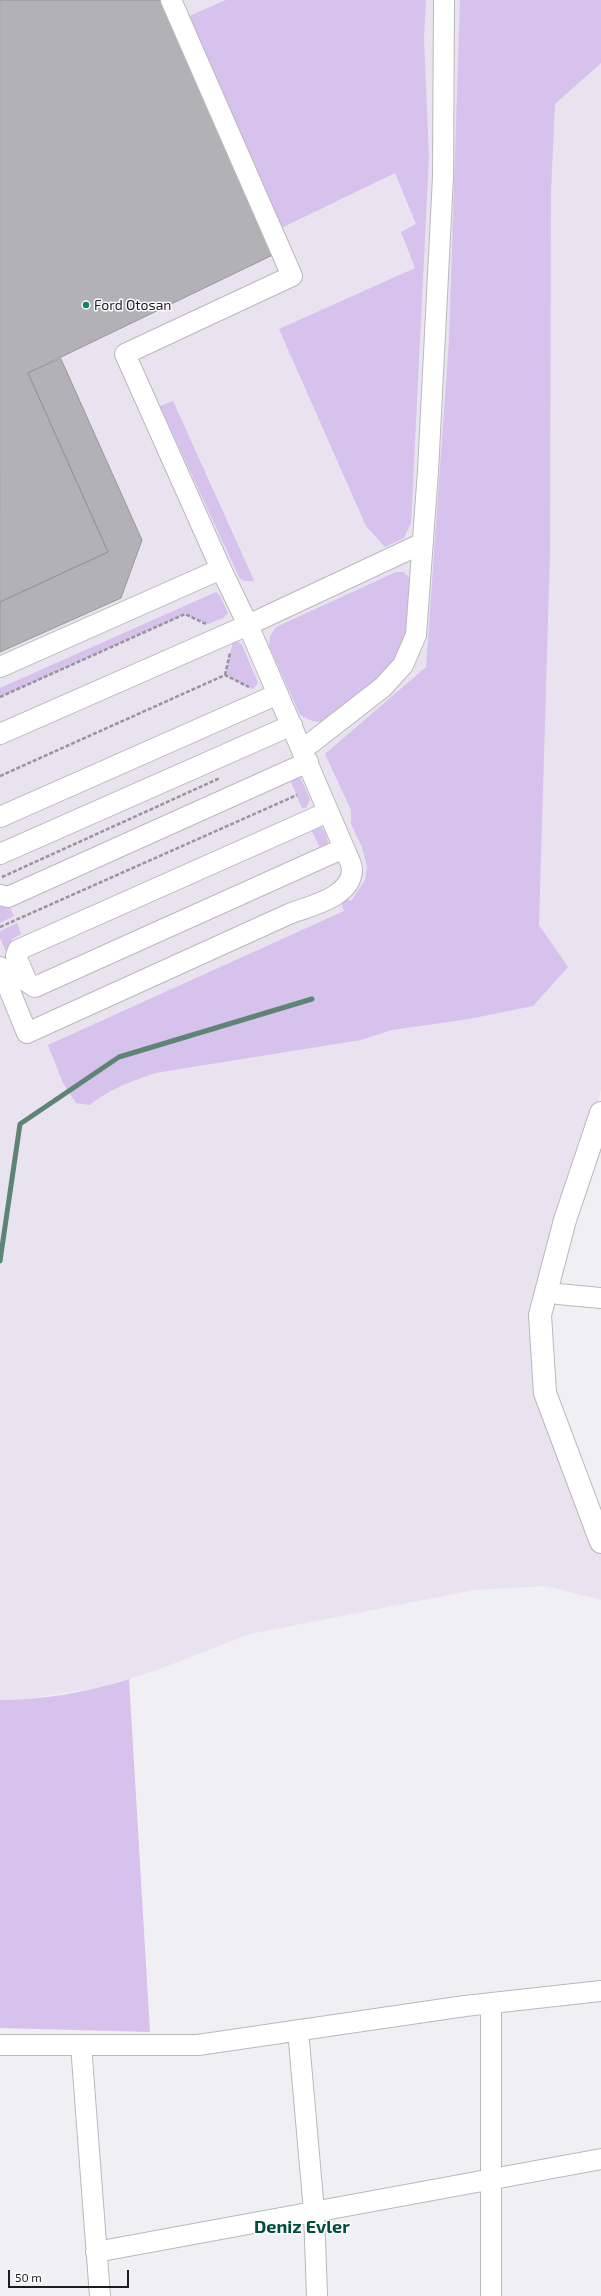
<!DOCTYPE html>
<html>
<head>
<meta charset="utf-8">
<style>
  body { margin:0 }
  #map { position:relative; width:601px; height:2296px; overflow:hidden; background:#f0eff3; font-family:"Exo 2",sans-serif }
  canvas { display:block }
  .scale { position:absolute; left:8px; top:2270px; width:121px; height:18px; box-sizing:border-box; border:2px solid #1d1c1e; border-top:0; padding-left:5px; font-size:12px; line-height:14px; white-space:nowrap; color:#1d1c1e; -webkit-text-stroke:3px #fdfcff; paint-order:stroke }
</style>
</head>
<body>
<div id="map">
<canvas width="601" height="2296"></canvas>
<div class="scale">50 m</div>
</div>
<script>
const g = document.querySelector('canvas').getContext('2d');
g.lineJoin = 'round';
function paint(path, color) { g.fillStyle = color; g.fill(path, 'evenodd'); }
function trace(path, color, width, dash) { g.strokeStyle = color; g.lineWidth = width; g.lineCap = dash ? 'butt' : 'round'; g.setLineDash(dash || []); g.stroke(path); }
function drawText(font, color, halo, rows, align = 'center') {
  g.font = font + ' "Exo 2",sans-serif'; g.lineWidth = 3; g.setLineDash([]); g.textBaseline = 'middle'; g.strokeStyle = halo; g.fillStyle = color; for (const [text, x, y, turn = 0] of rows) {
    g.save(); g.translate(x, y); g.rotate((+turn || 0) * Math.PI / 180); g.textAlign = isNaN(turn) ? turn : align; if (halo) g.strokeText(text, 0, 0); g.fillText(text, 0, 0); g.restore();
  }
}
const built = new Path2D(`
  M0,0H601V1089L540,1315L545,1393L601,1542V1600L546,1586L474,1590L250,1634L154,1671L103,1687L19,1700H0Z`);
const green = new Path2D(`
  M226,0H426L424,39L429,157L411,523L404,538L385,547L366,526L279,329L415,268L401,232L416,224L395,173L273,232L180,20Z
  M460,0H601V63L555,104L551,191L550,552L539,925L568,967L533,1006L469,1019L392,1030L361,1040L155,1073C132,1081 109,1089 90,1105L76,1103L63,1083L48,1045L344,911L341,903L346,898L351,901L365,880L367,867L362,847L351,824V810L325,754L426,667L449,340Z
  M173,401L253,578L254,581H243L239,577L160,406Z
  M396,572H404L409,577L411,584C410,604 412,627 405,646C394,675 347,703 322,722L312,721L300,715L269,646L270,636L276,627Z
  M216,592L220,596L228,613L223,618L208,624L185,614L0,697V688Z
  M237,641L242,645L258,683L253,689L225,675L233,642Z
  M296,777H300L310,799L306,808H302L290,780Z
  M318,824C325,830 328,837 328,846L321,850L310,827Z
  M9,905L14,916L0,923V906Z
  M17,923L21,934L12,939L8,957L0,938V931Z
  M129,1679L150,2032L0,2028V1700C43,1700 89,1692 129,1679Z`);
const stream = new Path2D(`
  M0,1261L20,1124L119,1057L312,999`);
const building = new Path2D(`
  M0,0H171L281,251L28,373L108,552L0,602Z
  M61,359L142,540L121,598L0,652V602L108,552L28,373Z`);
const path = new Path2D(`
  M225,675L230,653
  M0,697L185,614L206,624
  M0,776L225,675L249,687
  M2,877L220,778
  M0,927L297,795`);
const minor = new Path2D(`
  M0,667L221,569L125,354L292,276L171,0
  M0,734L248,625L423,543
  M302,750L383,687L403,665L416,635L428,471L443,177L444,0
  M328,812L18,950L16,956L27,982L35,987L344,848
  M0,817L278,694
  M0,854L292,725
  M0,895L8,897L308,762
  M0,967L27,1033L289,914C309,906 351,898 352,870C352,865 349,859 347,855L248,625L221,569
  M558,1294L601,1298
  M298,2030L314,2211L317,2296
  M0,2045H198L465,2006L601,1991
  M81,2045L100,2296
  M96,2252L601,2159
  M491,2296V2003`);
const major = new Path2D(`
  M601,1113L565,1220L540,1315L545,1393L601,1542`);
const markers = [
  [86,305,4,"#148361"]
];
const poiNames = [
  ["Ford Otosan",94,305]
];
const districtNames = [
  ["Deniz Evler",302,2227]
];
paint(built, '#e8e3ee');
paint(green, '#d6c2ec');
trace(stream, '#5e8474', 5);
paint(building, '#b2b1b5');
trace(building, '#98979a', 1);
trace(minor, '#bab8bc', 22);
trace(major, '#bab8bc', 24);
trace(path, '#969598', 2.5, [4, 2]);
trace(minor, '#fff', 20);
trace(major, '#fff', 22);
for (const [x, y, r, color] of markers) { const dot = new Path2D(); dot.arc(x, y, r, 0, 2 * Math.PI); g.fillStyle = color; g.fill(dot); trace(dot, '#fdfcff', 1.5); }
drawText('14px', '#1d1c1e', '#fdfcff', poiNames, 'left');
drawText('bold 18px', '#005038', '#fdfcff', districtNames);
</script>
</body>
</html>
